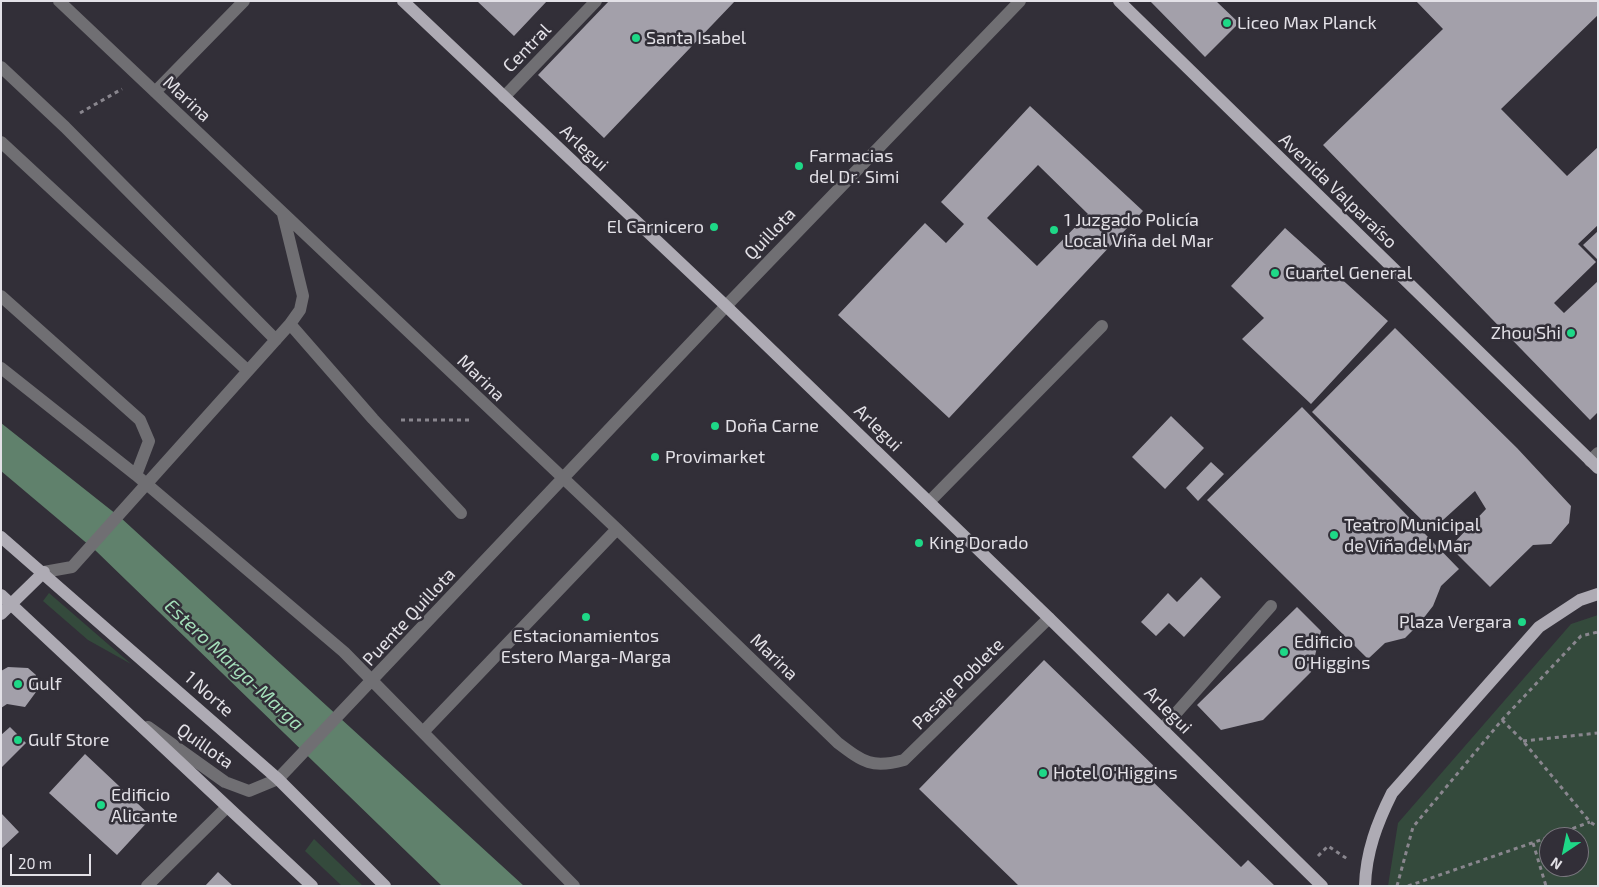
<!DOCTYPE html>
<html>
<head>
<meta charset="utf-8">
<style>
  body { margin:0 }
  #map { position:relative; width:1599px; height:887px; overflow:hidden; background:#322f38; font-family:"Exo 2",sans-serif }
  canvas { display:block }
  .frame { position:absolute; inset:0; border:2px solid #e3e1e7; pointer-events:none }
  .north { position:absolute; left:1539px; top:827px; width:50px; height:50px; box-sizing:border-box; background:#322f38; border:1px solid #79767e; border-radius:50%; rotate:214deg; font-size:14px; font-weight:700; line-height:20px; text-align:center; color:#e3e1e7 }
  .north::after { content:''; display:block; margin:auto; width:18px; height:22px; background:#1ed887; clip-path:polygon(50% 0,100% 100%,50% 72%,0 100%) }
  .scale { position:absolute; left:10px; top:854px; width:81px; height:22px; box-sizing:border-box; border:2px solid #e3e1e7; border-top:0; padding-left:6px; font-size:15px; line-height:18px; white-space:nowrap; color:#e3e1e7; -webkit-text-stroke:4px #322f38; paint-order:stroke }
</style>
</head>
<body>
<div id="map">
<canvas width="1599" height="887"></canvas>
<div class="frame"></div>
<div class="north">N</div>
<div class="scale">20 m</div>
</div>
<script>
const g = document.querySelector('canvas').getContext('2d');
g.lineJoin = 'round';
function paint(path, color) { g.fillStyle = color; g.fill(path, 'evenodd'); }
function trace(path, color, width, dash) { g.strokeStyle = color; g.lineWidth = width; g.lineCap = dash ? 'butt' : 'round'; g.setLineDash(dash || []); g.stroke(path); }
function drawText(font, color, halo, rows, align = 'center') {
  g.font = font + ' "Exo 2",sans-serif'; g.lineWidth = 5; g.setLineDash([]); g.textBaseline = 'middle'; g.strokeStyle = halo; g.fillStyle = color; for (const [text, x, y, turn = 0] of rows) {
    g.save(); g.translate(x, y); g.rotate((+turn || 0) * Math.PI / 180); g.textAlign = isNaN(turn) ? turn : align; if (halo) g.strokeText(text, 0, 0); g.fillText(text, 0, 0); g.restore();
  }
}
const green = new Path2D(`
  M49,593L131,664L88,640L43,601Z
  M1598,615V886H1388L1398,823L1571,624ZM1549,837H1579V867H1549Z
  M314,839L363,886H342L305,851Z`);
const water = new Path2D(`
  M1,423L121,518L524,886H442L96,551L1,471Z`);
const building = new Path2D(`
  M477,1H547L514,36Z
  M609,1H735L604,138L538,75Z
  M1150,1H1216L1239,23L1205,57Z
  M1416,1H1598V15L1501,109L1567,176L1598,147V225L1578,244L1596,262L1554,303L1564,313L1598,281V412L1590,420L1323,145L1443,29Z
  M1030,106L1143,211L949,418L838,315L925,223L946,243L964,224L941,202ZM1038,165L1088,214L1037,266L987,218Z
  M1285,228L1388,321L1311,404L1242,339L1264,318L1231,286Z
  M1598,231V260L1583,245Z
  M1395,328L1517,448L1571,506L1569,523L1551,544L1533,545L1490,587L1450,547L1486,509L1475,491L1432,530L1312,412Z
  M1302,407L1459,569L1441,586L1433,606L1419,624L1405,638L1385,643L1368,659L1207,500Z
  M1171,416L1204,448L1165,489L1132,457Z
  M1211,462L1224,474L1198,501L1186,488Z
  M1201,577L1221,597L1184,637L1169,623L1156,636L1141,622L1168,593L1177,602Z
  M1297,607L1321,631L1311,672L1263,720L1221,730L1197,705Z
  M1044,660L1156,768L1148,777L1241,867L1248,860L1275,886H1019L919,789Z
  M8,667L28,668L36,675V692L25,707L7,704L1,708V671Z
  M10,727L26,743L1,768V735Z
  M85,754L152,817L117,855L49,793Z
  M1,813L19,832L1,849Z
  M218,872L233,886H205Z`);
const path = new Path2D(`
  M80,113L122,89
  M401,420H472
  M1502,720L1523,741L1590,822L1598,827
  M1523,741L1598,733
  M1550,837L1590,822
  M1533,843L1546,886
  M1318,856L1328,846L1349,860
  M1397,886L1413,827L1502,720L1581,636L1598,632
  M1408,886L1549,837`);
const minor = new Path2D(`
  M59,1L617,529L838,743C863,762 872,769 904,760L1049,618
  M1,67L65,127L276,340
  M155,92L244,1
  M504,97L596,1
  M1,142L248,371
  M1,296L140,420L149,441L136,475
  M290,324L373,419L461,513
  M1,368L136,475L344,652L574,886
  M1590,461L1598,453
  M929,502L1102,326
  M44,572L72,567L290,324L300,310L303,296L283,214
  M148,727L225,782L249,791L278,779L726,306L1020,1
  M1162,729L1271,606
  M423,732L617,529
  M147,886L227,807`);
const major = new Path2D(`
  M403,1L726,306L1049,618L1322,886
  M1119,1L1598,468
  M1,537L278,779L385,886
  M1,595L312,886
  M1,614L44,572
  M1365,886C1366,852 1377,823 1392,793L1539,627L1580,600L1598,594`);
const markers = [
  [1227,23,5,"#1ed887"],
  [636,38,5,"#1ed887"],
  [799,166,5,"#1ed887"],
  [714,227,5,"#1ed887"],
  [1054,230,5,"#1ed887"],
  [1275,273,5,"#1ed887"],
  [1571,333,5,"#1ed887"],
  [715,426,5,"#1ed887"],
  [655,457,5,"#1ed887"],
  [1334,535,5,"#1ed887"],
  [919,543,5,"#1ed887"],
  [586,617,5,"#1ed887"],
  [1522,622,5,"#1ed887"],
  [1284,652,5,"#1ed887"],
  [18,684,5,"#1ed887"],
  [18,740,5,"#1ed887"],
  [1043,773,5,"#1ed887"],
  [101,805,5,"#1ed887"]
];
const poiNames = [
  ["Liceo Max Planck",1237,23],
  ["Santa Isabel",646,38],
  ["Farmacias",809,156],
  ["del Dr. Simi",809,177],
  ["1 Juzgado Policía",1064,220],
  ["Local Viña del Mar",1064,241],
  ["El Carnicero",704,227,"right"],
  ["Cuartel General",1285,273],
  ["Zhou Shi",1561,333,"right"],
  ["Doña Carne",725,426],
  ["Provimarket",665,457],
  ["Teatro Municipal",1344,525],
  ["de Viña del Mar",1344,546],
  ["King Dorado",929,543],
  ["Plaza Vergara",1512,622,"right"],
  ["Estacionamientos",586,636,"center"],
  ["Estero Marga-Marga",586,657,"center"],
  ["Edificio",1294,642],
  ["O'Higgins",1294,663],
  ["Gulf",28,684],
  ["Gulf Store",28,740],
  ["Hotel O'Higgins",1053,773],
  ["Edificio",111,795],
  ["Alicante",111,816]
];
const streetNames = [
  ["Central",527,48,-46],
  ["Marina",187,99,43],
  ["Arlegui",584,148,43],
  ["Avenida Valparaíso",1338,191,44],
  ["Quillota",770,234,-46],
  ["Marina",481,378,44],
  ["Arlegui",878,428,44],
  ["Puente Quillota",409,617,-47],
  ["Marina",774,657,44],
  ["Pasaje Poblete",958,684,-45],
  ["1 Norte",209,694,41],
  ["Arlegui",1168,710,45],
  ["Quillota",205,746,35]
];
const waterNames = [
  ["Estero Marga-Marga",234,665,43]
];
paint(green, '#344a3c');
paint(water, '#60816c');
paint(building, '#a3a0aa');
trace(path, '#89868e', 3, [4, 4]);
trace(minor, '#706f73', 12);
trace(major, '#aeabb4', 12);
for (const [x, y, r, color] of markers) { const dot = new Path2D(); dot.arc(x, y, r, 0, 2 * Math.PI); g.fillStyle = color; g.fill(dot); trace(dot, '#322f38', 2); }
drawText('18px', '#e3e1e7', '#322f38', poiNames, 'left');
drawText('18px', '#e3e1e7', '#322f38', streetNames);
drawText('italic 19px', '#a3deb9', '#322f38', waterNames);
</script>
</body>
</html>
